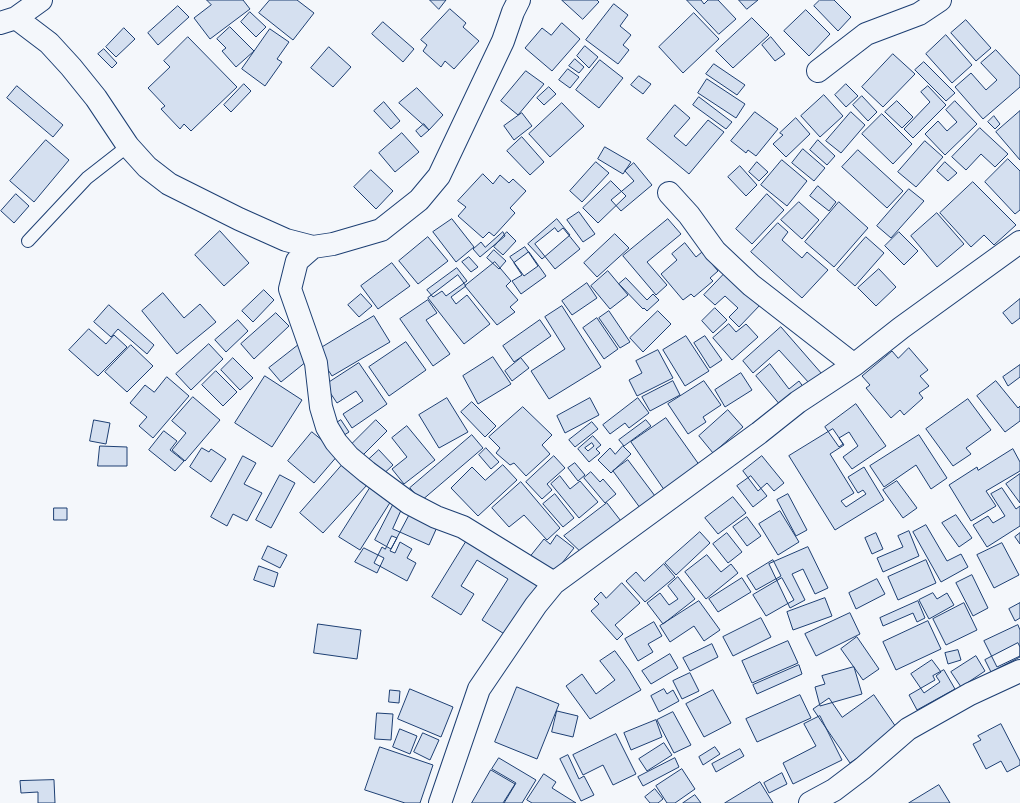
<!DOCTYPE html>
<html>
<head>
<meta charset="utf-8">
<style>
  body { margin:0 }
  canvas { display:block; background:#f4f7fb }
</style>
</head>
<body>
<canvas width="1020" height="803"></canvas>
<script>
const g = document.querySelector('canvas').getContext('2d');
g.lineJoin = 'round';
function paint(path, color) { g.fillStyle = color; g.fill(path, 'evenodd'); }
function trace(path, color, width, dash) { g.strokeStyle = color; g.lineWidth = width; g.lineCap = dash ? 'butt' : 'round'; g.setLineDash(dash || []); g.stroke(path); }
const building = new Path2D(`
  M207,0H243L250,9L210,39L194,18L211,5Z
  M270,0H297L314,13L293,40L259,13Z
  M430,0H446L439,9Z
  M562,0H597L599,2L583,19Z
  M687,0H701L704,4L708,0H718L736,19L719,34Z
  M739,0H758L747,9Z
  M820,0H834L851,17L838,31L814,6Z
  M614,4L628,15L620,26L631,35L623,45L629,50L618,64L586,40Z
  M178,6L189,17L158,45L148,33Z
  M450,9L466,23L463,27L479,41L454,69L445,61L441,67L423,51L427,45L421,40Z
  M806,10L830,34L809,56L784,31Z
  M250,12L266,27L256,37L241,22Z
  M694,13L719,39L683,73L659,47Z
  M752,18L769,35L733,68L716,51Z
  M966,20L991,48L976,61L951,33Z
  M383,22L414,49L403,62L372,34Z
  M562,23L580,39L552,71L525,48L542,28L551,35Z
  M230,27L254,51L236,67L222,51L226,48L217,39Z
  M124,28L135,39L116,57L106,47Z
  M270,29L289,42L277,59L282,62L265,86L242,69Z
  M946,35L972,65L952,83L926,54Z
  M188,37L237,87L191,131L184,124L180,129L161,109L165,106L148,88L170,67L164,61Z
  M771,37L785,54L775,61L762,45Z
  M585,46L598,57L589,68L577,56Z
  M329,47L351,67L333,87L311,68Z
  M104,49L117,63L112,68L98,54Z
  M996,50L1020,76V87L983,119L955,87L971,73L986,90L997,80L981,63Z
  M893,54L915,74L883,107L862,87Z
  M575,59L584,67L579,73L569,66Z
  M600,60L623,78L599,108L576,90Z
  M924,62L955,93L946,101L915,70Z
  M714,64L745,85L737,95L706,74Z
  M568,69L579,77L570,88L559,80Z
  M526,71L544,84L518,115L501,101Z
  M639,76L651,84L643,94L631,85Z
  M707,79L745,104L736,118L698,93Z
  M244,84L251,91L231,112L224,105Z
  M846,84L858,96L846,107L835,95Z
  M17,86L63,125L53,137L7,98Z
  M928,86L946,105L913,138L904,129L930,102L921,92Z
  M549,87L556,94L544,105L537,98Z
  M417,88L443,115L429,130L399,103Z
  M824,95L843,116L820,137L801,116Z
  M862,96L877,112L868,121L853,105Z
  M699,97L732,122L726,129L693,105Z
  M897,101L913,117L902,128L885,112Z
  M955,101L977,124L945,155L925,134L938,121L947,131L957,122L946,110Z
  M384,102L400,121L391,129L374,111Z
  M562,103L584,126L550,157L529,134Z
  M675,105L690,118L674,136L686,146L708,120L724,132L689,174L647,139Z
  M1020,111V160L996,132Z
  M755,112L778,129L756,156L748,150L746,153L731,141Z
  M851,112L865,125L841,153L826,141Z
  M522,113L532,126L514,140L504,126Z
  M882,114L912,144L893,164L862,134Z
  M994,116L1000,124L995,129L988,122Z
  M796,118L810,134L786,157L773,144L783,135L780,133Z
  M424,124L429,130L421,137L416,131Z
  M980,128L1008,154L995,167L981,154L966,170L952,157Z
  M402,133L419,152L395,172L379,153Z
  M522,137L544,162L530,175L507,151Z
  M46,140L69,160L34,202L10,181Z
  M818,140L835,156L827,165L810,150Z
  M925,141L943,157L916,187L898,172Z
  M605,147L631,162L623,174L598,159Z
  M803,149L825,168L814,181L792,163Z
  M858,150L903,191L887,208L842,167Z
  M1008,159L1020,171V210L1015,214L985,182Z
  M782,160L807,181L787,206L761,185Z
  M596,162L609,173L582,202L570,191Z
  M757,162L768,172L759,181L749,172Z
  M945,162L957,173L948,181L937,171Z
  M634,163L652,185L621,211L611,200L634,181L625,171Z
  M740,166L757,185L746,196L728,177Z
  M371,170L393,191L376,209L354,187Z
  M483,174L493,184L500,175L509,183L513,179L526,191L510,208L515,213L494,236L489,232L483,238L458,216L466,207L458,201Z
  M611,181L626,196L598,223L583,208Z
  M973,182L1016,225L994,245L984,235L971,247L940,213Z
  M818,186L836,202L829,211L810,196Z
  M909,189L924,201L891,238L877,226Z
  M16,194L29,206L14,223L1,211Z
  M767,194L784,210L752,244L736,229Z
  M799,202L819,220L802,239L781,220Z
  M839,202L868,228L834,267L805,242Z
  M579,212L595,234L583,242L567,220Z
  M937,213L964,244L937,267L911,236Z
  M452,219L474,247L456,262L433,232Z
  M557,219L570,235L542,259L528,244Z
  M668,219L681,234L647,262L667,285L656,295L623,256Z
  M778,223L788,232L782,240L802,258L807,252L828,270L802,298L751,252Z
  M555,228L558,232L563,228L580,249L555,269L535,244Z
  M220,231L249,263L224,286L195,255Z
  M503,232L505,236L480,257L473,249L481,242L485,247Z
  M507,232L516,241L503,255L494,247Z
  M899,232L918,251L904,265L885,246Z
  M615,234L629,248L597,277L584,263Z
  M428,237L448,261L418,284L399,261Z
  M866,237L884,253L855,286L837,270Z
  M685,243L696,257L702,252L718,271L710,278L713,281L694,297L691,294L683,300L661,274L677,260L672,254Z
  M525,247L538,266L524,276L510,257Z
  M494,250L506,261L499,269L487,258Z
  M529,252L546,276L521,294L512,281L522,275L514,263Z
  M469,257L478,267L471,272L462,262Z
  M495,262L511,281L506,286L518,300L510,307L515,312L497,325L465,286Z
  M392,263L410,286L378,309L361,286Z
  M457,268L467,281L446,296L442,291L433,297L427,290Z
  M879,269L896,287L876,306L858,288Z
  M608,271L628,295L610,309L591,286Z
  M727,271L761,304L739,327L729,317L738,308L725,296L715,305L704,295Z
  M458,275L466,286L451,297L456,304L467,295L490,324L464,344L428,298Z
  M626,278L647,300L653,294L659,300L647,311L644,308L643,309L619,284Z
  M587,283L597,298L572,315L562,301Z
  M264,290L274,300L253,322L242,311Z
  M163,293L184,318L200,304L216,322L177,354L142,311Z
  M361,294L372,306L359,317L348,305Z
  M1020,299V318L1012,324L1003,313Z
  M428,300L437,313L426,320L450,354L433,366L400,319Z
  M109,305L154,345L147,354L118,329L111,337L94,322Z
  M562,306L601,367L549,399L531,371L565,349L545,317Z
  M715,308L727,320L713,333L702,321Z
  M609,311L630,342L620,348L599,318Z
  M658,311L671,324L643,352L630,338Z
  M276,313L289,326L254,359L241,344Z
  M374,316L390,342L332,376L316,351Z
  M597,318L618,349L604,359L583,328Z
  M238,320L248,331L226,352L215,340Z
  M540,320L551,336L514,362L503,346Z
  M729,324L736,332L746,324L758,337L732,360L713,338Z
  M781,327L822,374L810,384L779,350L753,373L743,361Z
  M89,329L106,344L114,335L127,347L98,376L69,350Z
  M686,336L709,371L685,386L663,350Z
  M705,336L722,360L710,368L694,343Z
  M406,342L426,370L389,396L369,367Z
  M301,343L312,357L281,382L269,368Z
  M209,344L223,359L191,390L176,374Z
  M131,345L153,366L127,392L105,372Z
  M909,348L928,370L920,376L929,386L919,393L923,398L904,415L900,410L891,418L866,388L870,385L862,376L892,351L898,358Z
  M658,350L673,378L637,396L629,380L642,373L636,361Z
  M493,357L511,384L478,404L463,376Z
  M233,358L253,378L240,390L221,370Z
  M521,358L529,368L512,381L505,371Z
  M359,363L387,404L352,428L343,414L363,401L356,391L337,403L325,385Z
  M770,364L789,389L799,381L804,388L781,406L756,376Z
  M1020,365V377L1008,386L1003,377Z
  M216,371L237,392L223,406L202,385Z
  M741,373L752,390L725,407L715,390Z
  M265,376L302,400L272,447L235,423Z
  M167,377L189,396L153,438L139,426L147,417L130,403L145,385L154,392Z
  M673,381L680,395L650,411L642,397Z
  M704,381L721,405L703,417L706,422L688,434L668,404Z
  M996,381L1018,408L1020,406V421L1005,432L977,396Z
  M193,397L220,420L185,461L172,450L186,433L172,421Z
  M447,398L468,432L439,448L419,415Z
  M590,398L599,415L565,433L557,416Z
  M638,398L649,413L629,428L625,423L610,434L603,425Z
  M968,399L991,430L966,448L971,454L953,466L926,429Z
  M472,402L496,426L485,437L461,412Z
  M856,404L886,446L852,469L843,457L858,446L849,432L839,438L843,444L839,447L825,427Z
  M523,407L552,435L542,445L550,454L526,476L514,463L510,465L496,453L500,448L489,437Z
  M728,410L743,427L713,453L699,436Z
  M666,418L700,466L665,491L631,442Z
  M94,420L110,423L106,444L90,441Z
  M341,420L349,432L341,437L332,426Z
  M376,420L387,431L363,455L352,444Z
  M646,420L651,426L624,446L619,440Z
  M592,422L598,429L575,447L569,440Z
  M407,426L435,460L404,484L392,469L407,457L392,438Z
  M833,429L844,445L830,454L854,493L841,501L846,507L866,494L863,490L858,493L848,477L864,467L884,500L835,530L789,456Z
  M164,431L177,441L170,450L184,461L175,471L149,450Z
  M312,432L339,454L314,483L288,461Z
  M472,435L483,448L421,501L410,488Z
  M919,435L947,478L931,489L916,465L884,487L870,466Z
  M593,436L601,445L596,449L600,453L589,462L578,449ZM592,443L594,446L588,451L585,448Z
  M100,446L127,447V466H98Z
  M623,446L631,454L611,473L598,460L610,448L615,454Z
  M202,448L209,452L211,449L226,459L211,482L190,467Z
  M486,448L499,462L491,469L479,455Z
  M1013,449L1020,462V471L986,491L996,506L971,521L949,485L977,467L978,470Z
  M379,450L393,465L379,478L365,463Z
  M243,456L256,463L244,484L262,493L247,521L233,514L227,526L211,517Z
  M554,456L565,468L547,484L552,490L542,499L526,482Z
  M762,456L784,483L774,491L767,483L758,491L743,471Z
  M628,460L661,504L646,516L613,471Z
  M575,463L585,475L578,481L568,468Z
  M343,464L367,485L323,533L300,513Z
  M503,465L517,480L478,516L451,488L472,467L485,480Z
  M591,472L600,482L603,479L616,494L605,503L584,478Z
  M1020,474V503L1006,484Z
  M280,475L295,483L271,528L256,520Z
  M560,476L570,489L580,481L598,502L579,518L551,484Z
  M751,476L767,496L753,507L737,486Z
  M897,481L917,508L903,518L883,490Z
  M521,482L560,528L547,540L524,515L509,527L492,508Z
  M370,488L391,501L360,550L339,537Z
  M1002,488L1016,509L1020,506V526L987,547L973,525L988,516L993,523L1005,516L991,494Z
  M555,494L574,518L563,527L543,504Z
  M788,494L807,530L796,536L777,500Z
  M733,497L746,513L718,534L705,518Z
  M607,503L624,525L585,556L564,536Z
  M393,505L410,513L391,549L375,540Z
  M54,508H67V520H54Z
  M402,509L438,525L429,545L393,529Z
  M780,511L799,542L778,555L759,524Z
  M956,515L972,538L959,547L942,523Z
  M747,517L761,536L747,546L733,527Z
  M926,525L947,561L961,554L968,567L941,582L913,532Z
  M909,531L919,556L883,572L877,558L903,547L898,536Z
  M700,532L710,543L676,575L665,563Z
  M727,533L742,552L728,563L713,544Z
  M876,533L883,549L872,554L865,538Z
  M1020,533V544L1015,537Z
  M557,535L574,548L551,577L528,559L544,539L550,544Z
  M392,536L397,538L390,551L395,553L400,542L412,549L407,558L416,563L407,581L374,563L382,547L385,549Z
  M469,537L540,581L506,635L482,620L508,579L477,560L461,586L474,594L461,615L432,597Z
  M1002,543L1019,575L994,588L977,555Z
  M268,546L287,555L280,568L262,559Z
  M808,547L828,588L815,594L803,569L792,574L805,600L790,608L769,564Z
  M364,548L384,558L377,573L355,562Z
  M707,555L721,572L731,564L738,573L706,599L685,572Z
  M773,560L781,576L756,590L747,576Z
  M926,560L936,583L898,600L888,577Z
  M664,564L675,577L645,602L626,581L636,572L644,581Z
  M259,566L278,573L274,587L254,580Z
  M972,575L988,608L973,616L956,583Z
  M678,577L695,599L663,624L647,603L660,593L669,605L678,599L668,586Z
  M742,578L751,592L718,612L709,599Z
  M782,578L794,600L766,616L753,595Z
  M877,579L885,594L856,609L849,593Z
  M622,583L640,603L615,625L623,634L617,640L591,611L599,604L594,599L601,592L606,598Z
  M933,593L937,599L947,593L954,605L929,619L919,600Z
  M825,598L832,616L793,630L787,612Z
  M699,601L720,630L704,641L694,626L670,642L660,626Z
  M918,601L925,618L917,622L913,613L883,626L880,618Z
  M964,603L977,630L946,645L933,619Z
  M1020,603V618L1015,621L1009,609Z
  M850,613L860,634L816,656L805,634Z
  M761,618L771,637L733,656L723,637Z
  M928,621L941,649L896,670L883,642Z
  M654,622L662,636L648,644L653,652L638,661L625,639Z
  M318,624L361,630L357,659L314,653Z
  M1018,625L1020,630V656L997,667L984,641Z
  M857,637L879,669L863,680L841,649Z
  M788,641L798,663L752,683L742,661Z
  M1018,643L1020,647V657L991,672L985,660Z
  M712,644L718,657L690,671L683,658Z
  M958,650L961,660L948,664L945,653Z
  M615,651L629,670L641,690L590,719L566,686L582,674L596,694L615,680L600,661Z
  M670,654L678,668L651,684L642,671Z
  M976,656L985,671L961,687L951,672Z
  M932,660L941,672L936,676L940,682L924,693L911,674Z
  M799,665L802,674L757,694L753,685Z
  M854,667L862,694L820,706L815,687L825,684L822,676Z
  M944,670L955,689L917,710L909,695L935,680L933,676Z
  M690,673L699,691L682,699L673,681Z
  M517,687L559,704L537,759L495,742Z
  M410,689L453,707L441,737L398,719Z
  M664,689L667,694L673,690L679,701L659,712L651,696Z
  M390,690L400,691L399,703L389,702Z
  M713,690L731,723L704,737L686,704Z
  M800,695L811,718L757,742L746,719Z
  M874,695L898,730L850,763L813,709L829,698L842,717Z
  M557,711L578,716L573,737L552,732Z
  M673,712L691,745L674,753L657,720Z
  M377,713L393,714L391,740L375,739Z
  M820,716L842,760L793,784L783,763L816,746L804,724Z
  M656,720L662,737L631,750L624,733Z
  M1001,724L1020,761V765L1007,772L1001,761L986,769L973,744L981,740L978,736Z
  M400,729L417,736L410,754L393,747Z
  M423,733L439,740L430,760L414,752Z
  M616,734L636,774L613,785L603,765L583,775L573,755Z
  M664,743L672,755L647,771L639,759Z
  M380,747L433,765L420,803H405L365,790Z
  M715,747L720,754L703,765L699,757Z
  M740,749L744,756L716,772L712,764Z
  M568,755L579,779L584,776L594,795L581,801L560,759Z
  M499,758L536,780L522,803H504L516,783L492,769Z
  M675,758L679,767L643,786L638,777Z
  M682,769L695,789L675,803H667L656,786Z
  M491,770L515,784L503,803H472Z
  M782,773L787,784L769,793L764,783Z
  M544,774L556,782L552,788L576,803H532L527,800Z
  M54,780L55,803H38V792L21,793L20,781Z
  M760,782L773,803H725Z
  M939,785L950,803H909Z
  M655,789L663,799L658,803H650L645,797Z
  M695,795L701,803H683Z`);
const lane = new Path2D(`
  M28,241L87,178L128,146`);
const street = new Path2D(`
  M16,18L49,43L71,67L96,98L128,146L147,167L169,184L239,219L286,240L313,247L333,244L381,230L419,200L439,176L503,41L513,12L519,0
  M0,23L16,18L41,0
  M818,71L866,34L919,14L940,0
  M669,193L689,215L715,251L751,285L854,365
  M313,247L297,261L290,289L316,363L321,407L327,427L336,442L349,457L367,472L409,503L436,517L463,527L554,583
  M440,803L479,689L536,605L554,583L759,433L798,402L854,365L901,328L1020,242
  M810,803L834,790L863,768L908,729L970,694L1020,671`);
paint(building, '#d5e0f0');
trace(building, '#1d3f73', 1);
trace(lane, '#1d3f73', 14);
trace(street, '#1d3f73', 24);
trace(lane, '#f4f7fb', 12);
trace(street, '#f4f7fb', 22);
</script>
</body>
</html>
